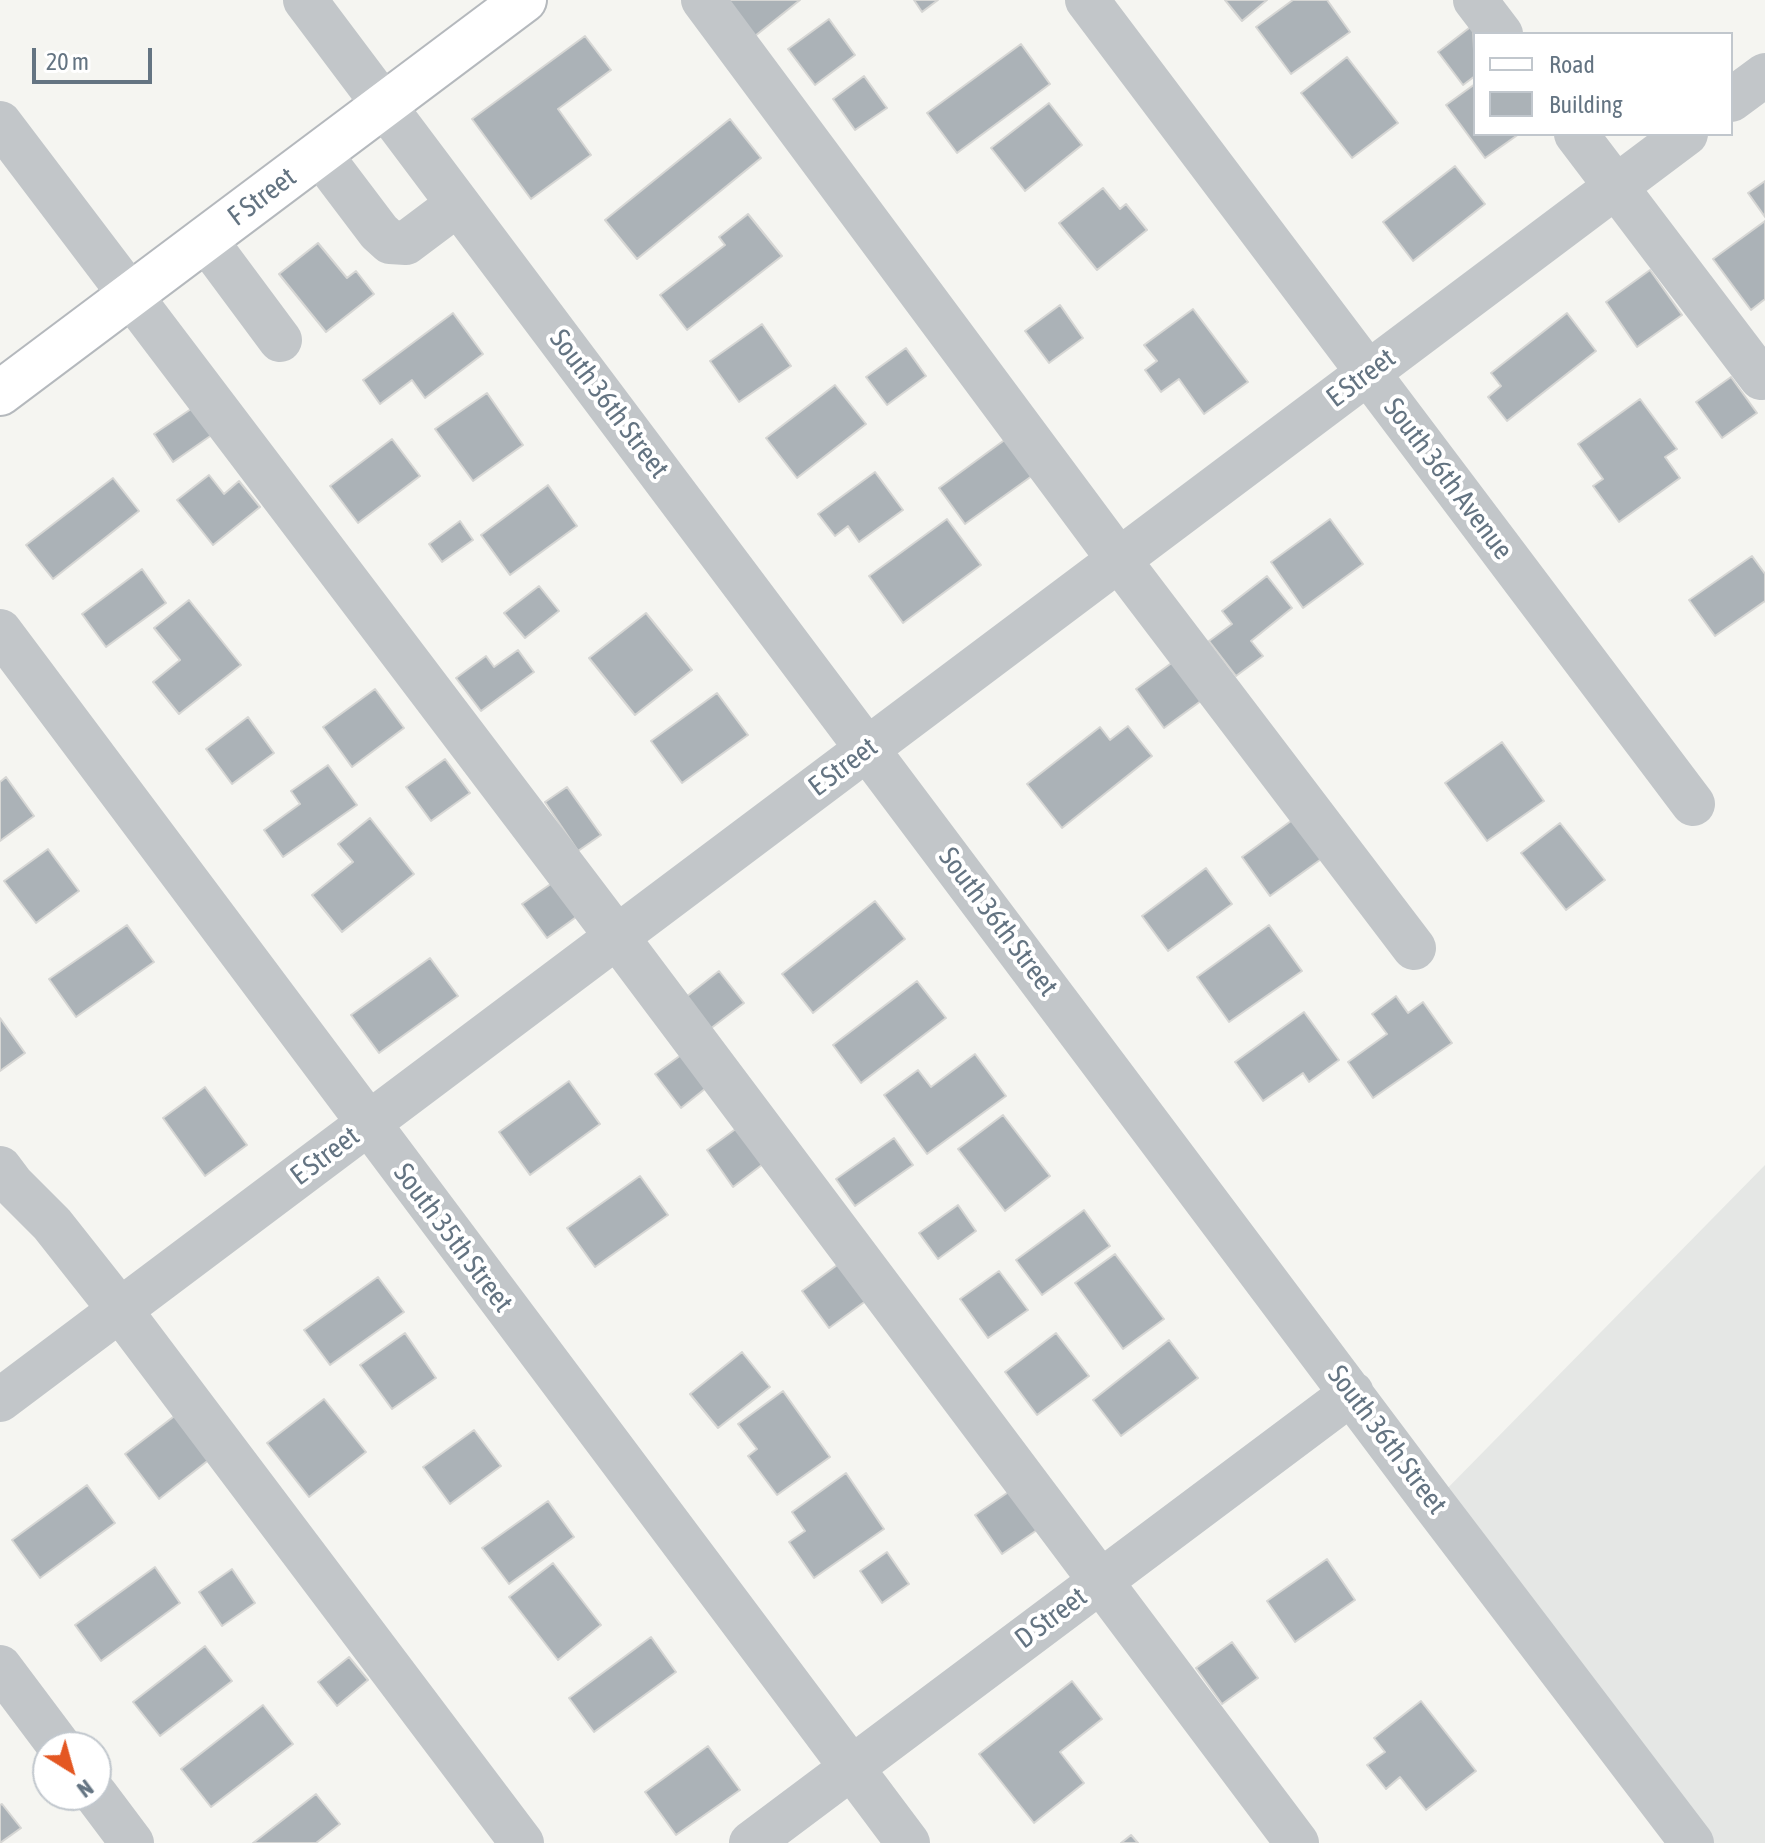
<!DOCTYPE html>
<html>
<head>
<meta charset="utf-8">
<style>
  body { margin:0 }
  #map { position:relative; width:1765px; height:1843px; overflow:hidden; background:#f5f5f1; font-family:"Asap Condensed",sans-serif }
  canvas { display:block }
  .legend { position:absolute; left:1473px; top:32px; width:260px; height:104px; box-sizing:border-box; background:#fff; border:2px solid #c1c7cd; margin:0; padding:10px 14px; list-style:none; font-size:24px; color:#647482 }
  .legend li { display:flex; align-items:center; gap:16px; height:40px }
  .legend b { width:40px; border:2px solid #c1c7cd }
  .north { position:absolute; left:32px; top:1731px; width:80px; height:80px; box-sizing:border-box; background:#fff; border:2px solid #c1c7cd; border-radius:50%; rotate:143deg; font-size:22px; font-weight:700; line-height:32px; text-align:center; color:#647482 }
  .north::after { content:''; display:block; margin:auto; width:28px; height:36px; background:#e45722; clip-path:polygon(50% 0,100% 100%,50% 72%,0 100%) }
  .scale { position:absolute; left:32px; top:48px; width:120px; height:36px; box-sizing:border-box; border:4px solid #647482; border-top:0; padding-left:10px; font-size:24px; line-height:28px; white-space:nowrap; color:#647482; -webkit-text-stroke:6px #fff; paint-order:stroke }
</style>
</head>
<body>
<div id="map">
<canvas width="1765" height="1843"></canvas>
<ul class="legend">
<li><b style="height:10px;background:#fff"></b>Road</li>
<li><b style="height:22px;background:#abb2b7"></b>Building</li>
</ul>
<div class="north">N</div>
<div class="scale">20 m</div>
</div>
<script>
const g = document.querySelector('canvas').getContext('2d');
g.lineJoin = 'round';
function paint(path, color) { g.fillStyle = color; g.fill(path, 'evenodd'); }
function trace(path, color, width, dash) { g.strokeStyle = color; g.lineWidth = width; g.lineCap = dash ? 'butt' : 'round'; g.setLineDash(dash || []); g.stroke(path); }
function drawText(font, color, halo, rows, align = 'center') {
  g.font = font + ' "Asap Condensed",sans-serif'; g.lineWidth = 8; g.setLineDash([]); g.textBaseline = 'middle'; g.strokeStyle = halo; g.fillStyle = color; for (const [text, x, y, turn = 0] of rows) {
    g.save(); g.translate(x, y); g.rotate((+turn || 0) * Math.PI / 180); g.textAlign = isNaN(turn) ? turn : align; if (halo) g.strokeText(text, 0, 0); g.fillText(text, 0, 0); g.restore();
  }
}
const built = new Path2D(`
  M1765,1165V1843H1692L1433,1503Z`);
const building = new Path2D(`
  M727,0H800L755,36Z
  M914,0H938L922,12Z
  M1225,0H1267L1242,21Z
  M1293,0H1327L1350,32L1291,74L1256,27Z
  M829,19L855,55L815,85L788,49Z
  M1473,25L1475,76L1463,85L1438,52Z
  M585,36L611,70L558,109L591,155L531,199L472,119Z
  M1021,44L1050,84L957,153L927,113Z
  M1347,57L1398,123L1352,158L1301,93Z
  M864,76L887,108L855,130L833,99Z
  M1475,84V134H1519L1485,158L1446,105Z
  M1049,103L1082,145L1025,191L991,148Z
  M730,119L761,158L637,259L605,220Z
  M1455,166L1485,204L1413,261L1383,222Z
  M1765,181V217L1748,193Z
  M1103,188L1120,209L1126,204L1147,230L1097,270L1059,223Z
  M748,214L782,256L687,330L660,295L725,245L719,237Z
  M1765,221V299L1751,310L1713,259Z
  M318,243L347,278L356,271L374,294L326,332L279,274Z
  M1650,270L1682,315L1637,347L1606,302Z
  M1060,305L1083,338L1049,363L1025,331Z
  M1193,309L1248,382L1204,414L1179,379L1161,392L1145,370L1157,361L1144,345Z
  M453,313L483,354L425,398L412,380L380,404L363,380Z
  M1567,313L1596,351L1507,421L1488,397L1501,386L1491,373Z
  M762,324L791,366L739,402L710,361Z
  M906,348L926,376L887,405L866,377Z
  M1731,377L1757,413L1722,438L1696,402Z
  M835,385L866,424L797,478L766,438Z
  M487,393L523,445L473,481L435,429Z
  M1640,399L1677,449L1665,457L1680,478L1619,522L1593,486L1603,479L1578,444Z
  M197,405L216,432L173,462L154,434Z
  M1010,436L1036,473L965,524L939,488Z
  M392,439L420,476L358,523L330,486Z
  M875,472L903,510L859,542L848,526L835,536L818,514Z
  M209,475L224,494L239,481L260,507L213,545L177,500Z
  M113,478L139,511L53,579L26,545Z
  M548,485L577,526L510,575L481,535Z
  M947,519L981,565L903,623L869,576Z
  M1330,519L1363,564L1303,608L1271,562Z
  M460,521L473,540L442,562L429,544Z
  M1752,556L1765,574V601L1715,636L1689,600Z
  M142,569L166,603L106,647L82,614Z
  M1267,576L1292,608L1251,641L1263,656L1236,676L1209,641L1232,624L1222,611Z
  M539,586L559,611L525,638L504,613Z
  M189,600L241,665L179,714L153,682L180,660L154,628Z
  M646,613L692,670L635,715L589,658Z
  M518,650L534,672L481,711L456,678L486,656L494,667Z
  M1177,659L1205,698L1164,728L1136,689Z
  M375,689L404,728L352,767L323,727Z
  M717,693L748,735L682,783L651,741Z
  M248,717L274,753L232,784L206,749Z
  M1128,726L1152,756L1062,828L1027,784L1100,727L1110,740Z
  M1502,742L1544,801L1487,841L1445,783Z
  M445,759L470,793L431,821L406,787Z
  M328,765L357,805L283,857L264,830L300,804L291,791Z
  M6,777L34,816L0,841V782Z
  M567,787L601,835L578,851L545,802Z
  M370,818L414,874L342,932L312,895L353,862L338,844Z
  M1295,818L1324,857L1270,896L1242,857Z
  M1560,823L1605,880L1566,910L1521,853Z
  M48,849L79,891L36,923L4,881Z
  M1206,868L1232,904L1168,951L1142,916Z
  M555,881L579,915L547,938L522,904Z
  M875,901L905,939L813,1013L782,974Z
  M127,925L154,962L76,1017L49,979Z
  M1269,925L1302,971L1229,1022L1197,977Z
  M430,958L458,996L379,1053L351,1015Z
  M719,971L744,1003L710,1029L686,997Z
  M917,981L946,1018L861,1083L833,1045Z
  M1396,996L1408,1013L1423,1002L1452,1043L1373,1098L1348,1062L1387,1034L1372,1014Z
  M1304,1012L1339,1060L1309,1082L1303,1073L1263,1101L1235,1062Z
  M0,1018L25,1053L0,1071Z
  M975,1054L1006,1096L927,1154L884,1095L918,1070L931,1087Z
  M681,1055L706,1088L681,1108L655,1074Z
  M569,1081L600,1124L530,1175L499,1132Z
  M205,1087L247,1145L205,1176L163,1118Z
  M1003,1115L1050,1176L1005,1211L958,1149Z
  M737,1128L763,1164L733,1187L707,1150Z
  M894,1138L913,1165L855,1206L836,1179Z
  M640,1176L668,1215L595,1267L567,1228Z
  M958,1205L976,1231L938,1259L919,1233Z
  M1084,1210L1110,1246L1042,1295L1016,1260Z
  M1115,1254L1164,1319L1123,1349L1075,1283Z
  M844,1260L871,1297L829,1328L802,1291Z
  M999,1271L1028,1310L988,1338L960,1299Z
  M378,1277L404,1312L330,1365L304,1330Z
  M405,1333L436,1378L392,1409L360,1365Z
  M1056,1333L1089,1376L1037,1415L1005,1372Z
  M1169,1340L1198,1378L1121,1436L1093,1400Z
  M742,1352L770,1387L718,1428L690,1394Z
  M783,1391L830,1457L777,1495L748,1456L757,1449L738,1424Z
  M324,1399L366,1452L309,1497L267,1443Z
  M181,1411L215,1455L159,1499L125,1454Z
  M474,1430L501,1466L450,1504L423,1467Z
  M846,1473L884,1529L814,1578L789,1542L805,1531L792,1512Z
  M87,1485L115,1523L40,1578L12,1540Z
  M1010,1491L1037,1530L1002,1554L975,1515Z
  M548,1501L574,1537L509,1584L482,1548Z
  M887,1552L909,1584L882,1603L860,1571Z
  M1327,1559L1355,1600L1295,1642L1267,1601Z
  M553,1563L601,1625L558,1660L509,1597Z
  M155,1567L180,1603L101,1661L75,1625Z
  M232,1569L255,1603L222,1626L199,1592Z
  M651,1637L676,1672L594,1732L569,1698Z
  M1232,1642L1258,1678L1222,1704L1196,1668Z
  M205,1646L232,1681L160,1736L133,1702Z
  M349,1657L368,1680L337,1706L318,1682Z
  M1072,1681L1102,1719L1060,1752L1084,1783L1034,1823L979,1754Z
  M1421,1701L1476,1771L1426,1810L1400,1777L1386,1789L1367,1765L1385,1752L1374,1738Z
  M263,1705L293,1744L211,1807L181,1769Z
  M708,1746L740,1790L676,1835L645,1792Z
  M316,1794L340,1824L316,1843H253Z
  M2,1804L21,1828L0,1843V1805Z
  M1131,1835L1138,1843H1121Z`);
const minor = new Path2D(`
  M305,0L1433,1503L1692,1843
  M703,0L1119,560L1414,948
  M1087,0L1693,804
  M1475,0L1501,34
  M1731,100L1765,75
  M0,123L617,937L1297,1843
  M1576,134L1761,378
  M320,154L379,232L390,242L406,243L458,204
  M205,239L280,340
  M0,631L908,1843
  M0,1168L12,1184L52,1224L120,1310L522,1843
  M0,1400L1686,134
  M0,1667L60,1747
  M96,1795L132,1843
  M751,1843L1352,1393`);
const major = new Path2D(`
  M0,393L524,0`);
const streetNames = [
  ["F Street",262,197,-37],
  ["E Street",1361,378,-37],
  ["South 36th Street",609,404,53],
  ["South 36th Avenue",1448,479,53],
  ["E Street",843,767,-37],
  ["South 36th Street",998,922,53],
  ["E Street",325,1156,-37],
  ["South 35th Street",453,1238,53],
  ["South 36th Street",1387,1440,53],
  ["D Street",1051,1618,-37]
];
paint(built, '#e5e7e5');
paint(building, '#abb2b7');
trace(building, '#d6d6d4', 2);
trace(major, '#b5b9bd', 48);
trace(minor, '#c2c6c9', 44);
trace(major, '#fff', 44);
drawText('28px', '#647482', '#fff', streetNames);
</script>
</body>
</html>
